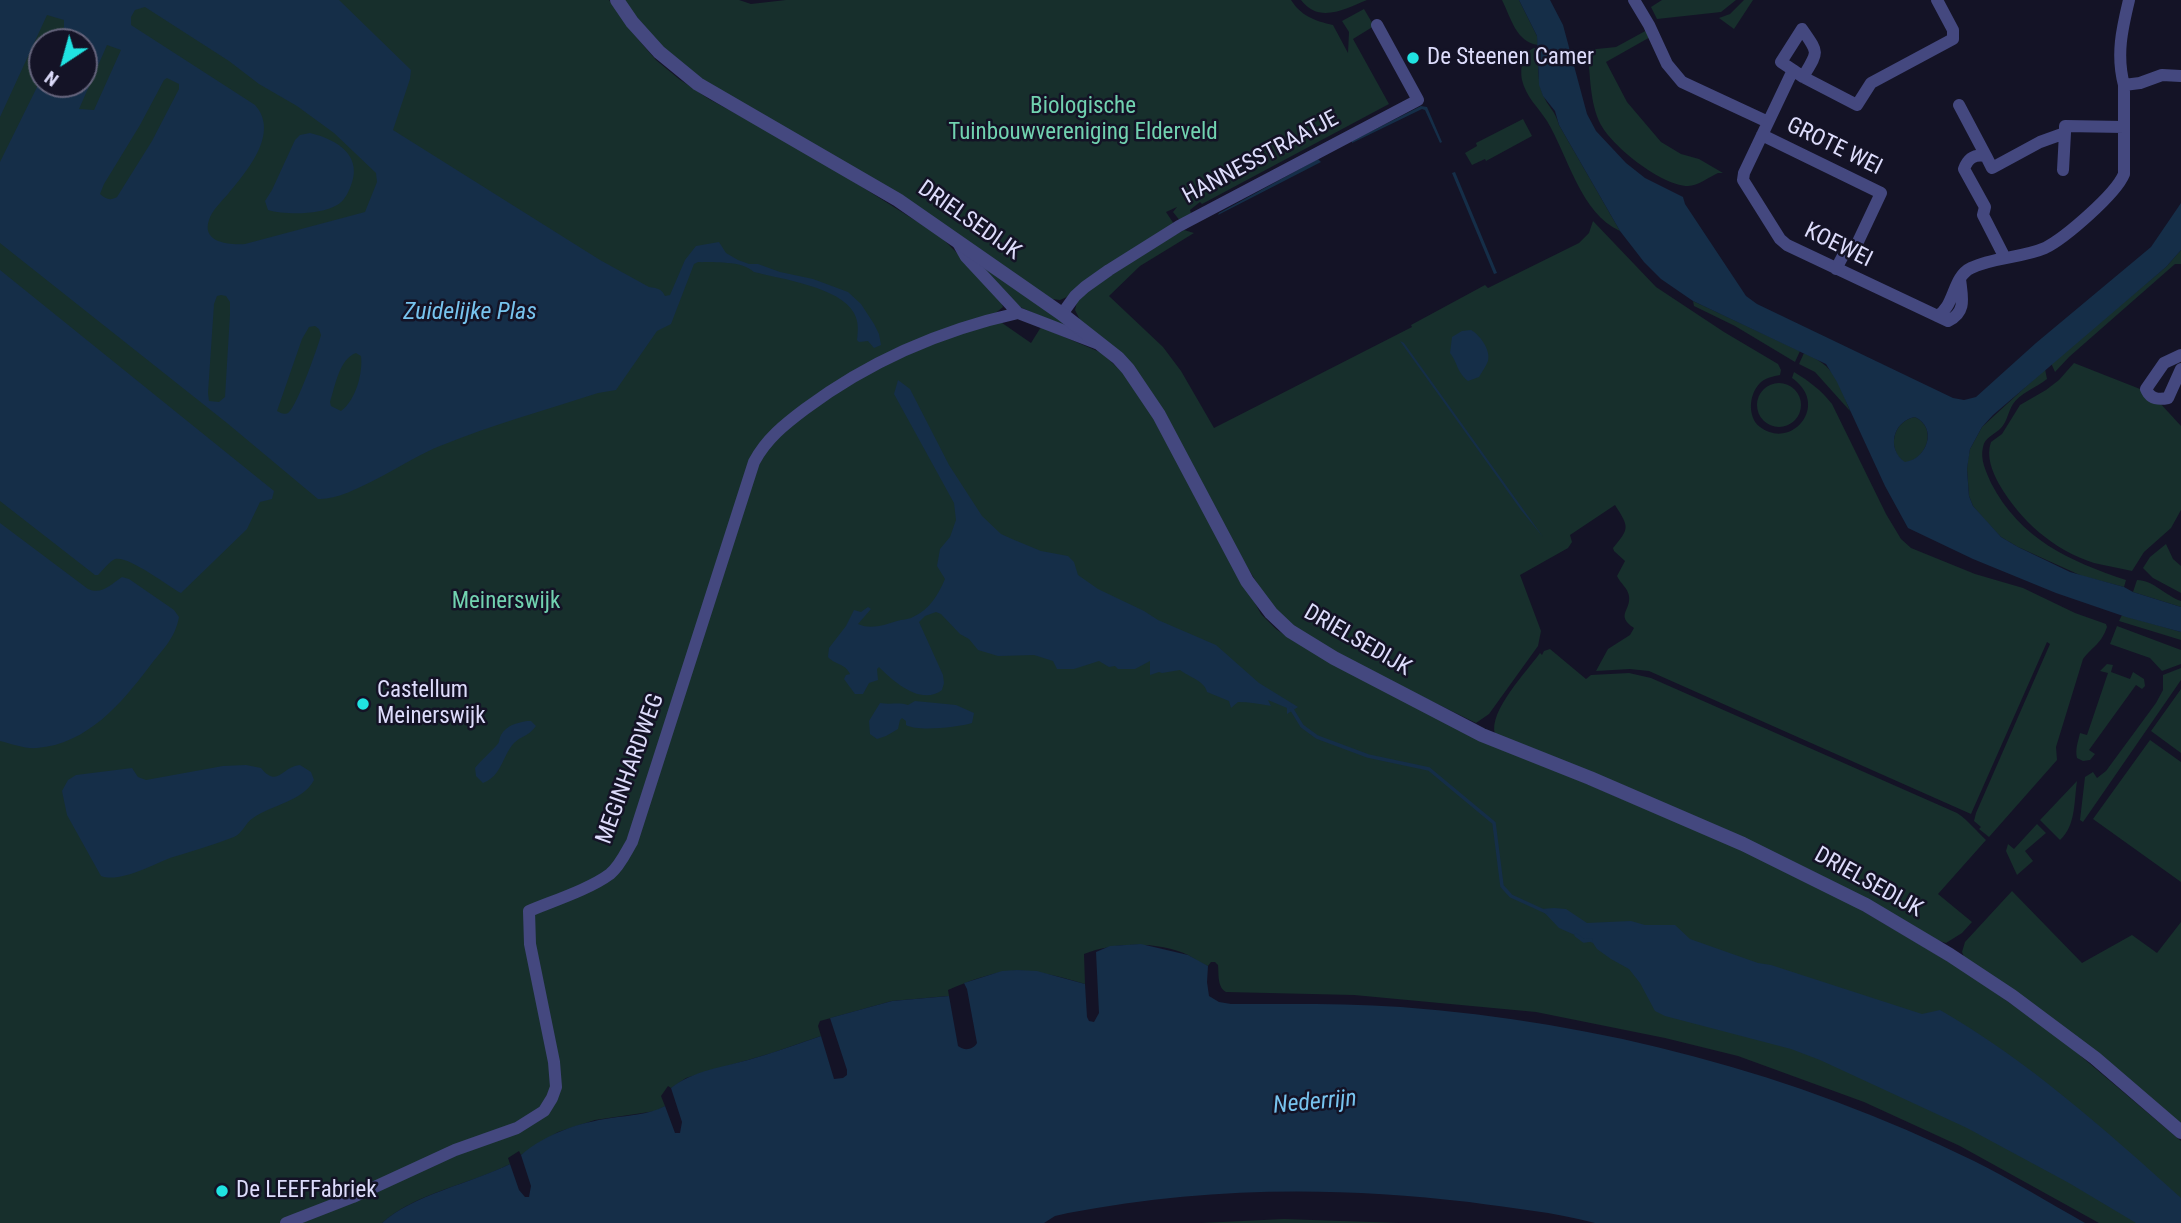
<!DOCTYPE html>
<html>
<head>
<meta charset="utf-8">
<style>
  body { margin:0 }
  #map { position:relative; width:2181px; height:1223px; overflow:hidden; background:#141326; font-family:"Roboto Condensed",sans-serif }
  canvas { display:block }
  .north { position:absolute; left:28px; top:28px; width:70px; height:70px; box-sizing:border-box; background:#141326; border:2px solid #64637b; border-radius:50%; rotate:216deg; font-size:19px; font-weight:700; line-height:28px; text-align:center; color:#dddcfb }
  .north::after { content:''; display:block; margin:auto; width:24px; height:32px; background:#20e3e2; clip-path:polygon(50% 0,100% 100%,50% 72%,0 100%) }
</style>
</head>
<body>
<div id="map">
<canvas width="2181" height="1223"></canvas>
<div class="north">N</div>
</div>
<script>
const g = document.querySelector('canvas').getContext('2d');
g.lineJoin = 'round';
function paint(path, color) { g.fillStyle = color; g.fill(path, 'evenodd'); }
function trace(path, color, width, dash) { g.strokeStyle = color; g.lineWidth = width; g.lineCap = dash ? 'butt' : 'round'; g.setLineDash(dash || []); g.stroke(path); }
function drawText(font, color, halo, rows, align = 'center') {
  g.font = font + ' "Roboto Condensed",sans-serif'; g.lineWidth = 5; g.setLineDash([]); g.textBaseline = 'middle'; g.strokeStyle = halo; g.fillStyle = color; for (const [text, x, y, turn = 0] of rows) {
    g.save(); g.translate(x, y); g.rotate((+turn || 0) * Math.PI / 180); g.textAlign = isNaN(turn) ? turn : align; if (halo) g.strokeText(text, 0, 0); g.fillText(text, 0, 0); g.restore();
  }
}
const green = new Path2D(`
  M0,0H609L631,31L656,60L679,79L709,99L808,153L940,236L998,294L1003,307L992,316L1031,343L1041,327L1102,353L1127,377L1141,396L1261,614L1276,629L1295,642L1533,761L1740,849L1851,904L1961,969L2056,1035L2181,1141V1223H2099L1960,1146L1864,1102L1738,1056L1665,1038L1536,1012L1354,995L1226,992C1217,987 1219,974 1218,965L1215,962H1211L1208,966C1200,963 1195,959 1188,955C1159,941 1113,942 1084,954L1085,984C1023,966 1008,965 948,990L949,996L892,1001L820,1021L818,1026L821,1036L772,1053L686,1078L671,1088L668,1086L661,1096L665,1106L656,1111L595,1120L558,1132L521,1155L519,1151L508,1158L510,1164C469,1185 417,1192 382,1223H0ZM42,42H84V84H42Z
  M622,0H739L751,4L786,0H1291C1301,16 1315,21 1333,25L1348,53L1349,32L1342,21L1364,9L1374,26L1353,39L1389,104L1202,204L1200,202L1190,210L1191,213L1181,222L1173,212L1177,207L1166,212L1174,224L1069,296L1060,300L1052,299L709,86L675,62Z
  M1301,0H1367C1345,9 1319,24 1301,0Z
  M1502,0H1519L1537,36L1538,45C1516,42 1511,18 1502,0Z
  M1662,0H1736L1721,12L1657,19L1651,7Z
  M1744,0H1753L1734,29L1719,18L1730,14Z
  M1649,29L1652,36L1606,62L1627,102L1661,142L1681,154L1699,159L1723,173H1718C1709,177 1698,186 1688,186C1662,186 1613,147 1601,125C1589,102 1591,75 1587,50L1616,47Z
  M1534,48H1539C1538,64 1537,80 1543,95C1548,107 1555,110 1559,125L1620,231C1581,214 1568,156 1547,121C1538,107 1526,97 1522,80C1520,68 1522,53 1534,48Z
  M1523,119L1532,136L1486,161L1485,159L1472,165L1465,153L1477,146L1476,143Z
  M1593,221L1656,287L1724,332L1778,364L1781,370L1780,375C1774,376 1765,378 1760,383C1749,394 1747,417 1760,427C1791,451 1831,405 1792,378L1794,372C1809,381 1821,390 1832,404L1886,514L1901,539L1911,548L1975,574L2023,588L2075,613L2106,624L2107,627C2101,644 2094,645 2083,659L2056,747L2057,760L1989,837L1979,829L1981,827L1974,821L1976,813L2050,644L2047,642L1971,814L1649,671L1630,669L1596,671L1608,649L1630,635L1634,628C1615,615 1631,611 1629,596C1628,588 1620,583 1617,576L1625,561L1614,551L1613,548C1630,528 1629,527 1615,505L1570,535L1572,542L1568,548L1520,575L1541,631L1538,646L1489,714L1476,723L1376,674L1300,632L1279,613L1265,596L1233,544L1163,412L1080,320L1075,310L1078,298L1150,249L1184,230L1194,233L1140,266L1109,296L1163,347L1181,371L1214,428L1412,327L1411,325L1485,285L1488,288L1579,243L1589,233Z
  M2181,250V264H2175L2069,357L2055,372L2051,363L2166,267Z
  M976,261L1080,334L1020,307Z
  M1693,301L1800,351L1795,362L1735,326L1694,306Z
  M1804,353C1835,366 1839,382 1850,411L1815,372L1799,364Z
  M2074,363L2140,389L2146,397L2159,402L2181,426V510L2171,528L2144,552L2132,571C2120,568 2106,566 2094,563C2053,550 2020,520 1999,484C1992,471 1986,456 1991,442L2002,434L2020,405L2046,390L2059,380Z
  M2045,369L2047,379C2037,387 2019,394 2013,404C2008,412 2007,422 2001,428C1994,435 1985,437 1983,447C1980,460 1986,471 1991,483C2020,539 2069,561 2126,580L2124,587L2082,576L2018,547L2001,537L1985,520L1973,506L1969,496L1967,469L1968,459L1970,449L1982,427Z
  M1757 405a22 22 0 1 1 44 0a22 22 0 1 1-44 0Z
  M1915,417C1938,428 1927,459 1905,463C1886,449 1893,421 1915,417Z
  M2166,544L2173,559L2181,566V593L2153,578L2143,568L2150,557Z
  M2137,580C2153,580 2166,596 2181,601V607L2133,592Z
  M2122,615L2181,632V640L2119,621Z
  M2117,626L2181,650V664L2162,671L2150,658L2110,644Z
  M1550,649L1586,679L1591,675L1629,673L1651,678L1957,813C1969,821 1976,831 1986,840L1938,894L1972,922L1962,933L1946,943L1936,940L1495,734C1488,712 1527,671 1540,653L1542,655L1544,651Z
  M2107,664L2113,665L2111,672L2130,679L2133,672L2144,679L2145,686L2142,689L2136,685L2089,750L2095,754L2090,760L2083,761L2077,758C2075,749 2078,742 2080,733L2087,735L2108,673L2100,671Z
  M2181,668V680L2083,822L2080,820L2085,777L2093,772L2097,778L2106,771L2156,703L2163,690V675Z
  M2181,689V753L2151,731Z
  M2150,740L2181,762V882L2093,819Z
  M2077,781C2074,801 2076,826 2060,840L2040,820Z
  M2037,824L2046,833L2025,851L2033,861L2017,875L2006,851L2008,844L2014,849Z
  M2012,891L2082,963L2132,935L2157,953L2181,922V1126L1964,957L1962,952L1965,942Z
  M1284,1219L1399,1223H1201Z`);
const water = new Path2D(`
  M0,0H339L411,70L410,79L393,130L600,260L649,287C657,288 662,289 665,296L670,295L685,260L696,246L719,242L726,253L738,260L749,264H758L780,272L813,279L848,292L861,304L874,324L879,334L881,345L874,348L868,341L859,342L857,340C858,331 859,322 854,313C840,287 781,279 754,272C741,260 715,263 698,262L694,264L671,324L657,331L616,390L598,393C546,410 491,425 440,446C408,458 350,501 318,499L227,423L0,243V162L42,77V84H84V42H59L64,27V20L47,15L0,117ZM145,7L229,61L259,84L297,106L334,133L376,173L377,182L365,212L245,244C230,245 201,243 209,220C212,210 222,201 228,194C247,171 280,133 255,105L131,25V17L135,10ZM107,45L121,50L94,110L79,109ZM167,78L179,84V89L152,141L117,197C110,201 106,199 100,194L104,184L140,125L164,80ZM221,295L226,296L230,302V314L225,397L219,402L209,401L208,393L214,304L217,296ZM315,326L319,329L321,335C318,347 296,409 288,413C283,415 281,413 277,411L302,339L309,327ZM356,353L361,356C363,373 356,400 341,411L331,406L330,402C335,387 339,359 356,353Z
  M1519,0H1550L1563,25L1587,114L1596,131L1626,163L1645,178L1683,197L1685,204L1746,296L1757,304L1953,398L1964,400L1976,397L2036,343L2151,247L2181,203V250L2166,267L1993,415L1982,427L1970,449L1967,469L1969,496L1973,506L2001,537L2018,547L2070,572L2124,587L2133,592L2181,607V632L2126,617L2056,593L1973,559L1908,528L1885,486L1837,382L1826,364L1693,301L1661,279L1644,262L1620,231L1559,125L1555,111L1543,96L1539,85L1537,36ZM1915,417C1938,428 1927,459 1905,462C1886,449 1893,421 1915,417Z
  M1421,106L1427,107L1442,142L1440,143L1425,110L1422,109L1352,143V141Z
  M310,133C339,140 364,157 350,188C347,195 343,202 337,205C321,215 285,215 268,210L265,201L272,190L295,140L300,135Z
  M1318,159L1321,162L1218,215L1219,213Z
  M1455,172L1497,273L1494,274L1452,173Z
  M0,270L274,491L272,499L260,502L247,529L181,593C168,586 128,555 115,559C109,562 103,570 98,575H95L0,501Z
  M1471,330C1480,335 1491,350 1488,361C1486,366 1482,372 1479,377L1468,381C1456,371 1458,363 1450,353L1452,337L1462,331Z
  M1400,341L1404,343L1543,537L1521,510Z
  M898,380L910,389L949,465L982,516L1001,534L1012,539L1041,551L1068,556L1074,562L1078,575L1098,589L1144,611L1158,620L1216,645L1259,683L1298,707L1287,714V708L1268,700L1271,706C1260,704 1249,702 1238,702L1231,708L1229,701L1207,692C1205,681 1189,677 1180,670L1162,673L1159,672L1150,675V661L1135,669H1118L1115,666L1109,667L1099,661L1074,669H1057L1053,661L1034,655L998,656L978,650L969,639L960,634L941,614L936,612L925,616L919,622L943,675L944,683L942,690C921,706 894,682 879,667L877,669L878,680L869,683L863,694H855L844,679L846,675L850,674C845,663 835,665 828,657L829,648L846,626L854,610L861,612L868,607L871,609L858,624C871,630 884,625 897,621C902,619 908,620 913,617C930,609 938,595 945,579L937,566L940,549L950,537L956,520L954,503L894,394Z
  M0,523L88,589C102,595 110,585 122,577L129,579L174,610L179,617C175,639 162,650 149,667C121,704 87,744 37,748C25,749 12,744 0,741Z
  M915,701L956,705L974,713L972,723C959,727 918,732 906,725V721L902,718L900,720L898,729L886,736L877,739L870,734L869,721L880,703C890,705 899,702 908,705Z
  M527,721H531L536,726C529,736 521,736 514,743C502,756 502,776 483,783L476,776L475,768C482,759 489,754 496,746C501,741 498,741 501,735C507,725 516,723 527,721Z
  M246,765L261,768C278,789 282,766 300,765L311,772L314,780C302,802 273,804 253,818C245,823 243,833 234,837C213,845 192,851 170,858C152,865 120,883 101,876L67,815L62,791L68,780L76,775L132,768L138,777L146,780L223,766Z
  M1554,908L1566,909L1587,923L1631,921L1645,925H1675L1690,939L1758,963L1771,965L1922,1014L1940,1010C2026,1059 2108,1132 2181,1198V1223H2136L2069,1183L1967,1128L1820,1060L1791,1049L1665,1016L1655,1011L1640,983L1629,969L1611,959L1597,949L1593,943L1559,928L1541,909Z
  M1141,944L1188,955L1208,966L1207,982L1209,996L1219,1002L1231,1004C1288,1004 1344,1003 1401,1007C1600,1022 1795,1073 1974,1161C2012,1180 2048,1202 2085,1223H1595C1554,1212 1511,1208 1469,1202C1334,1186 1202,1187 1068,1213L1055,1216L1044,1223H382C412,1195 472,1183 510,1164L519,1190L525,1197H529L531,1186L521,1155C547,1133 578,1123 611,1118C630,1115 648,1115 665,1106L675,1133H680L682,1122L671,1088C692,1071 723,1067 748,1060C773,1053 797,1044 821,1036L834,1079L843,1078L847,1075V1070L830,1018L892,1001L949,996L958,1046C964,1051 973,1050 977,1043L967,989L964,983L1002,971L1017,970L1037,971L1085,984L1087,1017L1089,1021L1094,1022L1099,1013L1096,952L1110,946Z`);
const stream = new Path2D(`
  M1291,708L1302,726L1317,737L1368,756L1429,769L1494,823L1502,886L1511,896L1546,912
  M1576,935L1584,941L1591,940`);
const minor = new Path2D(`
  M1634,0L1649,25L1667,64L1682,82L1768,122
  M1793,70L1803,77C1819,50 1819,54 1802,29L1781,62L1793,70L1744,173L1743,180L1780,239L1787,245L1948,321C1967,312 1962,297 1960,279
  M1803,77L1857,105L1871,83L1953,39V30L1937,0
  M2124,85L2140,83L2162,75L2181,76
  M1959,105L1986,156
  M1762,135L1881,193L1856,246L1847,248L1836,269
  M2063,170L2065,133
  M957,241L966,257L1018,313L1096,343
  M2005,258L1983,215L1985,207L1964,169C1968,158 1974,154 1986,156L1992,168L2040,142L2065,133V126L2124,127
  M1062,314L1075,296L1085,287L1109,270L1179,226L1418,100L1377,25
  M1937,316C1955,307 1952,277 1971,268C1993,257 2022,258 2045,248C2065,238 2116,194 2124,174V85C2116,55 2122,29 2129,0
  M2181,355L2164,363L2146,389C2150,399 2158,400 2168,398L2181,369
  M286,1223L353,1197L455,1150L517,1128L544,1111L552,1098L556,1087L554,1062L530,944L529,911C553,901 590,889 610,874C620,866 626,852 632,842L754,462C766,439 785,424 805,409C868,362 941,330 1018,313`);
const tertiary = new Path2D(`
  M617,0L632,22L659,52L698,84L898,200L1062,314L1118,358L1128,369L1159,415L1247,581L1271,613L1290,631L1334,658L1482,735L1590,778L1743,844L1866,905L1950,955L2012,996L2095,1058L2181,1132`);
const markers = [
  [1413,58,7,"#20e3e2"],
  [363,704,7,"#20e3e2"],
  [222,1191,7,"#20e3e2"]
];
const poiNames = [
  ["De Steenen Camer",1427,58],
  ["Castellum",377,691],
  ["Meinerswijk",377,717],
  ["De LEEFFabriek",236,1191]
];
const parkNames = [
  ["Biologische",1083,107],
  ["Tuinbouwvereniging Elderveld",1083,133],
  ["Meinerswijk",506,602]
];
const streetNames = [
  ["GROTE WEI",1834,147,26],
  ["HANNESSTRAATJE",1261,158,-28],
  ["DRIELSEDIJK",969,221,35],
  ["KOEWEI",1838,246,26],
  ["DRIELSEDIJK",1357,641,30],
  ["MEGINHARDWEG",631,769,-70],
  ["DRIELSEDIJK",1868,883,29]
];
const waterNames = [
  ["Zuidelijke Plas",470,313],
  ["Nederrijn",1315,1103,-5]
];
paint(green, '#172f2c');
paint(water, '#152e48');
trace(stream, '#152e48', 3.5);
trace(minor, '#44487f', 12);
trace(tertiary, '#44487f', 14);
for (const [x, y, r, color] of markers) { const dot = new Path2D(); dot.arc(x, y, r, 0, 2 * Math.PI); g.fillStyle = color; g.fill(dot); trace(dot, '#141326', 2.5); }
drawText('23px', '#dddcfb', '#141326', poiNames, 'left');
drawText('23px', '#71d2b0', '#141326', parkNames);
drawText('23px', '#dddcfb', '#141326', streetNames);
drawText('italic 24px', '#77c3ee', '#141326', waterNames);
</script>
</body>
</html>
